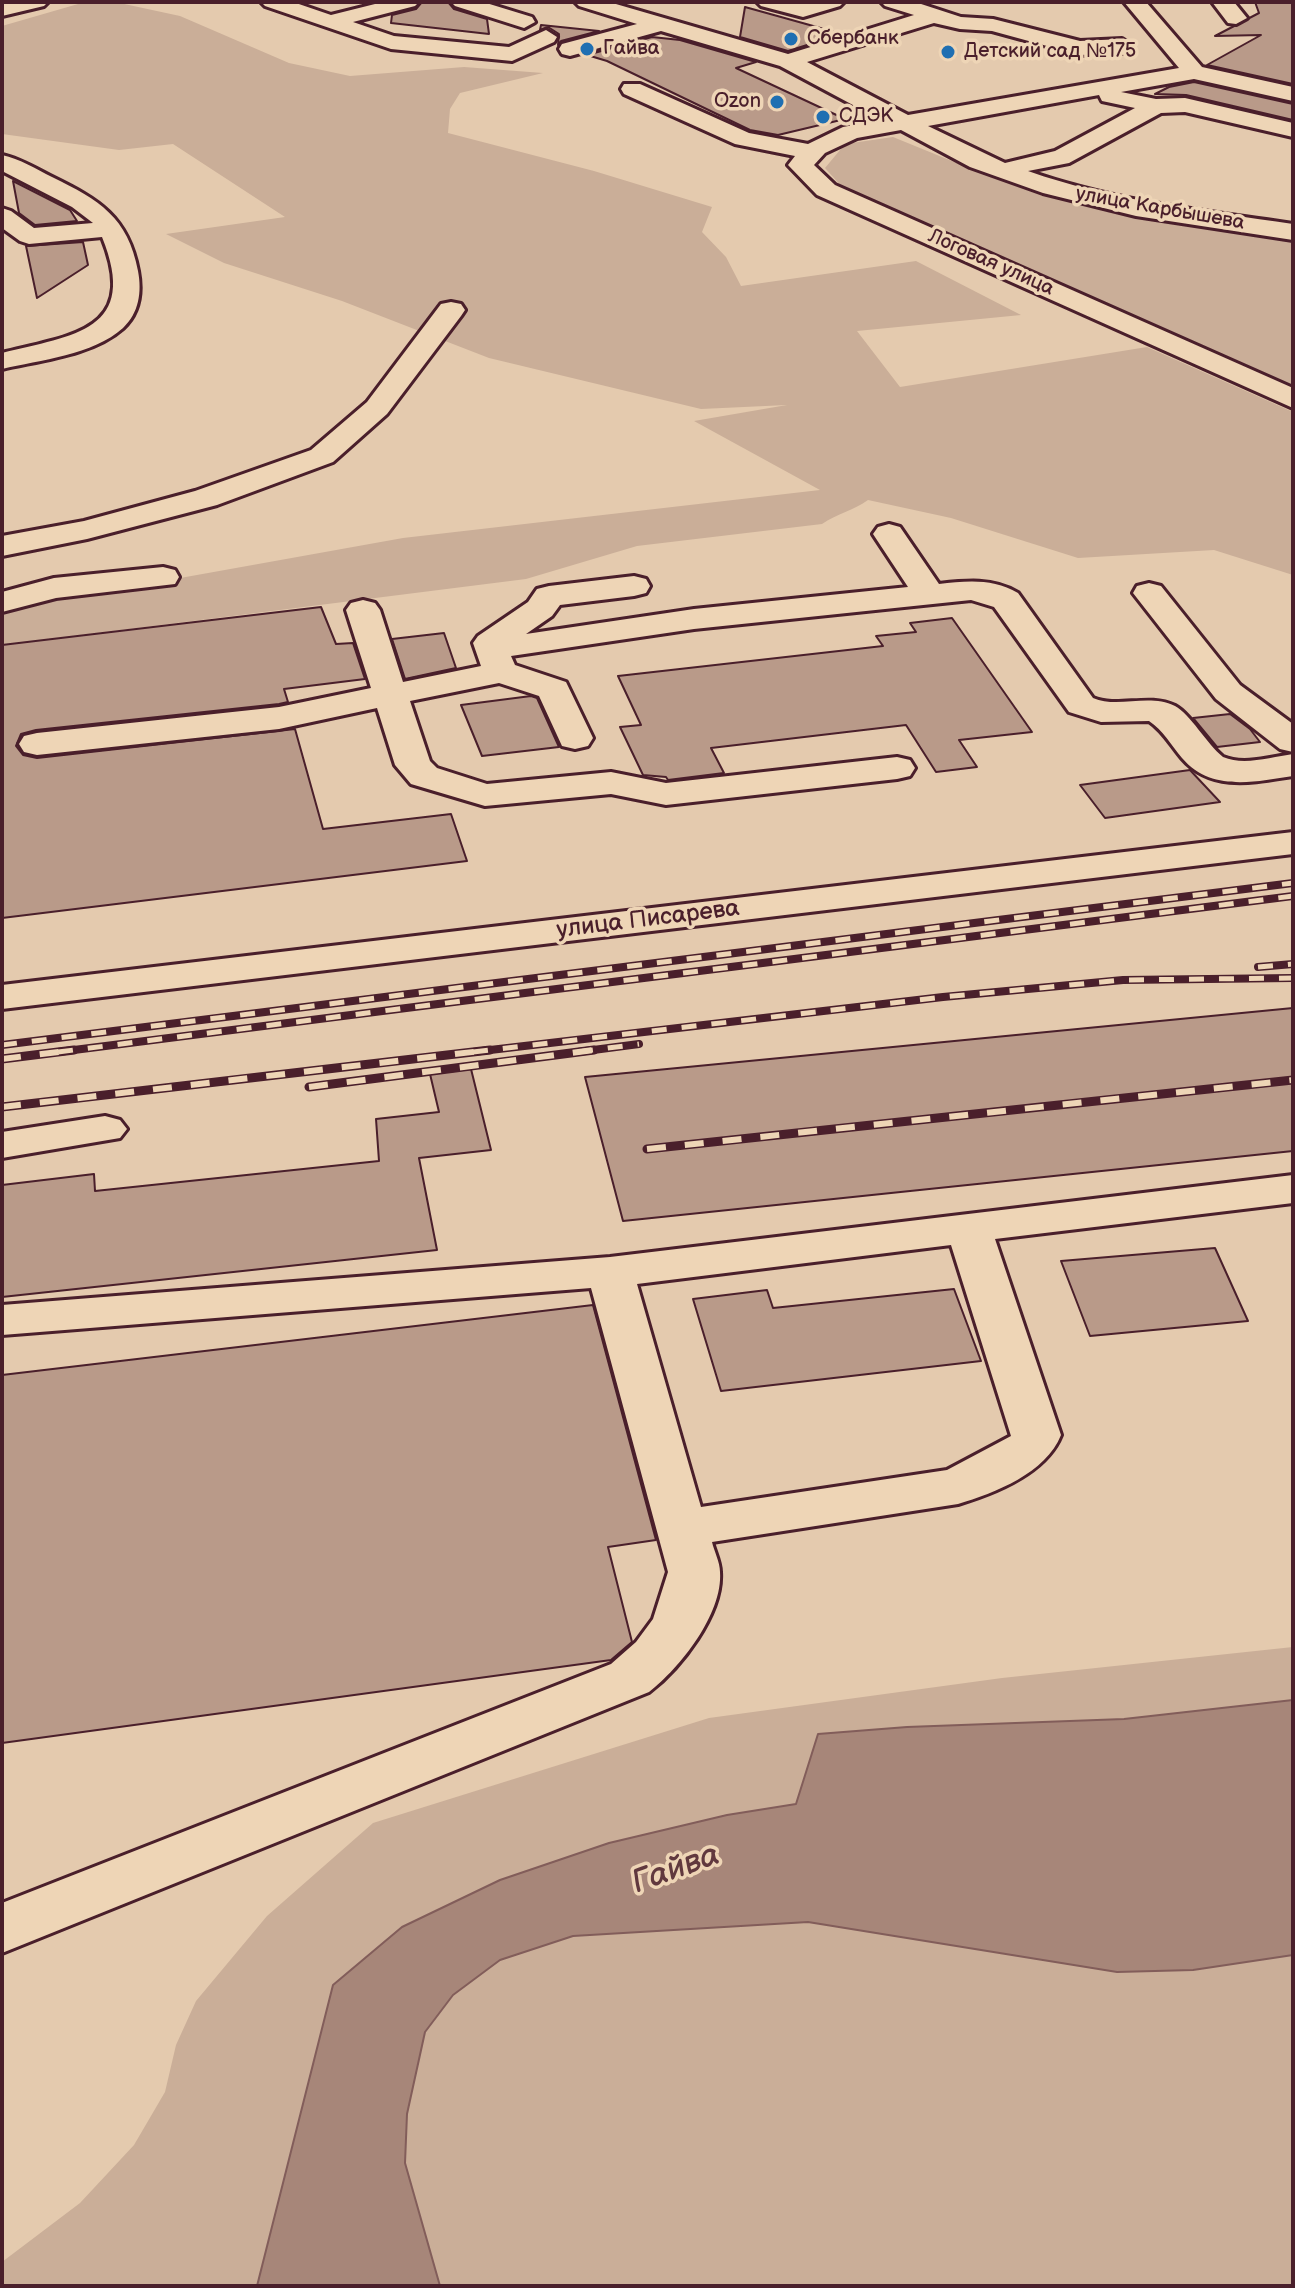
<!DOCTYPE html>
<html>
<head>
<meta charset="utf-8">
<style>
  body { margin:0 }
  #map { position:relative; width:1295px; height:2288px; overflow:hidden; background:#e4caae; font-family:"Balsamiq Sans",sans-serif }
  canvas { display:block }
  .frame { position:absolute; inset:0; border:4px solid #4a1f2b; pointer-events:none }
</style>
</head>
<body>
<div id="map">
<canvas width="1295" height="2288"></canvas>
<div class="frame"></div>
</div>
<script>
const g = document.querySelector('canvas').getContext('2d');
g.lineJoin = 'round';
function paint(path, color) { g.fillStyle = color; g.fill(path, 'evenodd'); }
function trace(path, color, width, dash) { g.strokeStyle = color; g.lineWidth = width; g.lineCap = dash ? 'butt' : 'round'; g.setLineDash(dash || []); g.stroke(path); }
function drawText(font, color, halo, rows, align = 'center') {
  g.font = font + ' "Balsamiq Sans",sans-serif'; g.lineWidth = 7; g.setLineDash([]); g.textBaseline = 'middle'; g.strokeStyle = halo; g.fillStyle = color; for (const [text, x, y, turn = 0] of rows) {
    g.save(); g.translate(x, y); g.rotate((+turn || 0) * Math.PI / 180); g.textAlign = isNaN(turn) ? turn : align; if (halo) g.strokeText(text, 0, 0); g.fillText(text, 0, 0); g.restore();
  }
}
const green = new Path2D(`
  M85,2H115L180,16L289,63L350,76L464,67L543,73L460,93L450,109L448,133L594,171L712,207L702,232L726,257L741,286L916,261L1021,315L857,331L900,387L1147,347L1293,412V575L1214,550L1078,558L951,518L868,500C853,511 838,513 822,524L637,546L526,579L2,645V610L403,538L820,490L694,421L787,405L701,409L489,358L342,301L224,263L166,234L285,217L173,144L119,150L2,134V26Z
  M893,137L986,175L1126,214L1293,240V386L842,187L825,168L845,144Z
  M1293,1647V1700L1124,1719L907,1727L818,1734L797,1804L727,1815L609,1843L333,1986L257,2286H2V2262L80,2203L134,2145L165,2092L176,2045L196,2001L267,1916L373,1823L709,1718L1002,1678Z
  M809,1922L1117,1972L1193,1970L1293,1955V2286H440L405,2163L407,2114L425,2032L453,1995L499,1960L573,1936Z`);
const water = new Path2D(`
  M1293,1700V1955L1193,1970L1117,1972L808,1922L573,1936L500,1960L453,1995L425,2032L407,2114L405,2163L440,2286H257L333,1985L402,1927L500,1880L609,1843L727,1815L796,1804L818,1734L907,1727L1124,1719Z`);
const building = new Path2D(`
  M422,2H448L454,9L487,19L489,34L391,23L392,15L416,9Z
  M1255,2H1293V84L1207,65L1261,35L1215,36L1259,13Z
  M745,7L781,17L842,34L788,51L740,37Z
  M541,25L599,31L561,41L558,45L559,34L548,27L540,30Z
  M652,37L680,40L756,62L736,68L845,119L778,135L750,130L607,61L587,55Z
  M1194,82L1293,104V120L1186,95L1155,94L1169,87Z
  M13,181L70,210L77,221L35,225L19,213Z
  M83,242L88,265L37,298L26,246Z
  M321,607L336,644L353,643L365,679L284,689L288,702L279,704L36,730L21,734L16,746L23,755L37,758L295,729L323,829L451,814L467,861L2,918V645Z
  M952,618L1032,732L959,740L977,767L936,772L906,725L711,748L724,773L668,780L666,777L643,775L620,727L641,725L618,676L883,646L876,636L916,632L910,623Z
  M444,633L456,668L405,679L392,639Z
  M531,696L537,698L559,747L482,756L461,705Z
  M1230,714L1250,729L1260,742L1217,747L1193,718Z
  M1190,770L1220,802L1105,818L1080,785Z
  M1293,1008V1151L623,1221L585,1077Z
  M471,1069L491,1150L419,1158L437,1250L2,1297V1185L94,1174L95,1191L379,1161L376,1119L439,1112L430,1074Z
  M1215,1248L1248,1321L1090,1336L1061,1261Z
  M954,1289L981,1361L721,1391L693,1299L767,1290L773,1308Z
  M593,1305L656,1540L608,1547L632,1642L611,1660L2,1743V1375Z`);
const minor = new Path2D(`
  M9,2H48L44,6L2,16V4Z
  M261,2H293L331,15L383,2H419L415,6L353,22L394,36L509,47L546,30L557,37L554,42L512,61L391,49L265,6Z
  M451,2H483L532,17L535,22L524,28L455,6Z
  M575,2H609L788,54L914,15L885,6L881,2H915L961,17L993,19L1080,41L1122,39L1133,46L1122,53L1080,55L992,31L960,29L934,23L807,62L908,115L1179,68L1124,2H1146L1202,67L1293,87V101L1194,79L1121,92L1156,99L1185,98L1293,123V137L1185,112L1161,113L1069,163L1028,171C1113,201 1204,211 1293,224V240L1136,216L1043,193L970,167L901,130L857,138L825,153L814,165L835,185L1293,388V408L817,195L788,165L795,156L735,144L624,94L621,89L624,84H640L749,133L808,144L843,127L881,120L780,66L661,31L570,56L562,54L559,49L562,44L637,24L579,6ZM1099,95L1102,101L1135,108L1055,151L1005,163L928,126Z
  M757,2L802,4L844,2L840,6L803,17L761,6Z
  M1212,2H1234L1247,18L1236,24L1228,23Z
  M2,155C20,159 36,169 52,177C99,200 128,217 138,271C142,292 139,313 123,328C93,355 40,360 2,369V353C74,335 140,331 102,237L29,244L20,241L2,228V208L11,211L34,228L93,223L72,207L2,171Z
  M451,302L461,304L465,310L461,316L387,414L333,462L217,505L87,539L2,556V536L84,521L195,491L311,450L367,402L441,304Z
  M889,524L900,527L939,584C966,581 993,578 1018,593L1093,698C1118,709 1148,693 1175,706C1190,714 1207,744 1223,757C1244,766 1271,757 1293,754V776C1254,782 1211,792 1182,758C1171,745 1163,730 1149,721L1101,722L1069,712L994,607L971,600L694,629L511,656L515,665L566,682L593,738L588,746L575,749L562,746L539,696L499,683L410,701L430,761L437,768L487,784L611,772L666,783L897,757L910,760L915,768L910,776L897,779L666,805L611,794L485,806L411,784L395,765L377,708L279,729L37,755L24,752L19,744L24,736L37,733L279,707L371,688L346,610L351,603L363,600L375,603L380,610L403,682L481,666L473,643L478,636L528,602L537,589L549,586L634,576L646,579L650,586L646,593L634,596L560,605L552,616L526,634L694,609L908,587L873,534L878,527Z
  M163,567L175,570L179,577L175,584L56,598L2,612V592L54,578Z
  M1149,583L1161,586L1240,685L1293,724V752L1280,749L1216,699L1133,593L1137,586Z
  M1293,832V854L2,1009V985Z
  M105,1116L120,1120L127,1129L120,1138L2,1158V1132Z
  M1293,1175V1203L995,1239L1061,1435C1046,1473 995,1493 958,1504L712,1542C714,1551 720,1562 720,1572C723,1614 680,1668 649,1692L2,1953V1903L611,1664L636,1642L653,1619L668,1572L591,1288L2,1335V1305L610,1257ZM951,1245L1011,1436L947,1470L701,1507L637,1284Z`);
const railFar1 = new Path2D(`
  M1258,967L1293,964
  M2,1045L1293,883
  M58,1052L1293,896
  M473,1052L943,997L1123,980L1293,978
  M578,1052L639,1044`);
const rail = new Path2D(`
  M2,1059L74,1050
  M309,1087L594,1050
  M2,1107L490,1050
  M647,1149L1293,1080`);
const markers = [
  [791,39,8,"#1f6fb2"],
  [587,49,8,"#1f6fb2"],
  [948,52,8,"#1f6fb2"],
  [777,102,8,"#1f6fb2"],
  [823,117,8,"#1f6fb2"]
];
const farPoinames = [
  ["Сбербанк",807,39],
  ["Гайва",603,49],
  ["Детский сад №175",964,52],
  ["Ozon",761,102,"right"],
  ["СДЭК",839,117]
];
const farStreetnames = [
  ["улица Карбышева",1160,209,10],
  ["Логовая улица",991,263,24]
];
const streetNames = [
  ["улица Писарева",648,920,-7]
];
const nearWaternames = [
  ["Гайва",676,1870,-20]
];
paint(green, '#caae98');
paint(water, '#a78679');
trace(water, '#825d5a', 2);
paint(building, '#b99a89');
trace(building, '#4a1f2b', 2);
trace(minor, '#4a1f2b', 6);
paint(minor, '#eed5b6');
trace(railFar1, '#4a1f2b', 8);
trace(rail, '#4a1f2b', 9);
trace(railFar1, '#eed5b6', 5, [15]);
trace(rail, '#eed5b6', 6, [19]);
for (const [x, y, r, color] of markers) { const dot = new Path2D(); dot.arc(x, y, r, 0, 2 * Math.PI); g.fillStyle = color; g.fill(dot); trace(dot, '#eed5b6', 3); }
drawText('20px', '#4a1f2b', '#eed5b6', farPoinames, 'left');
drawText('20px', '#4a1f2b', '#eed5b6', farStreetnames);
drawText('24px', '#4a1f2b', '#eed5b6', streetNames);
drawText('italic 32px', '#61393e', '#eed5b6', nearWaternames);
</script>
</body>
</html>
